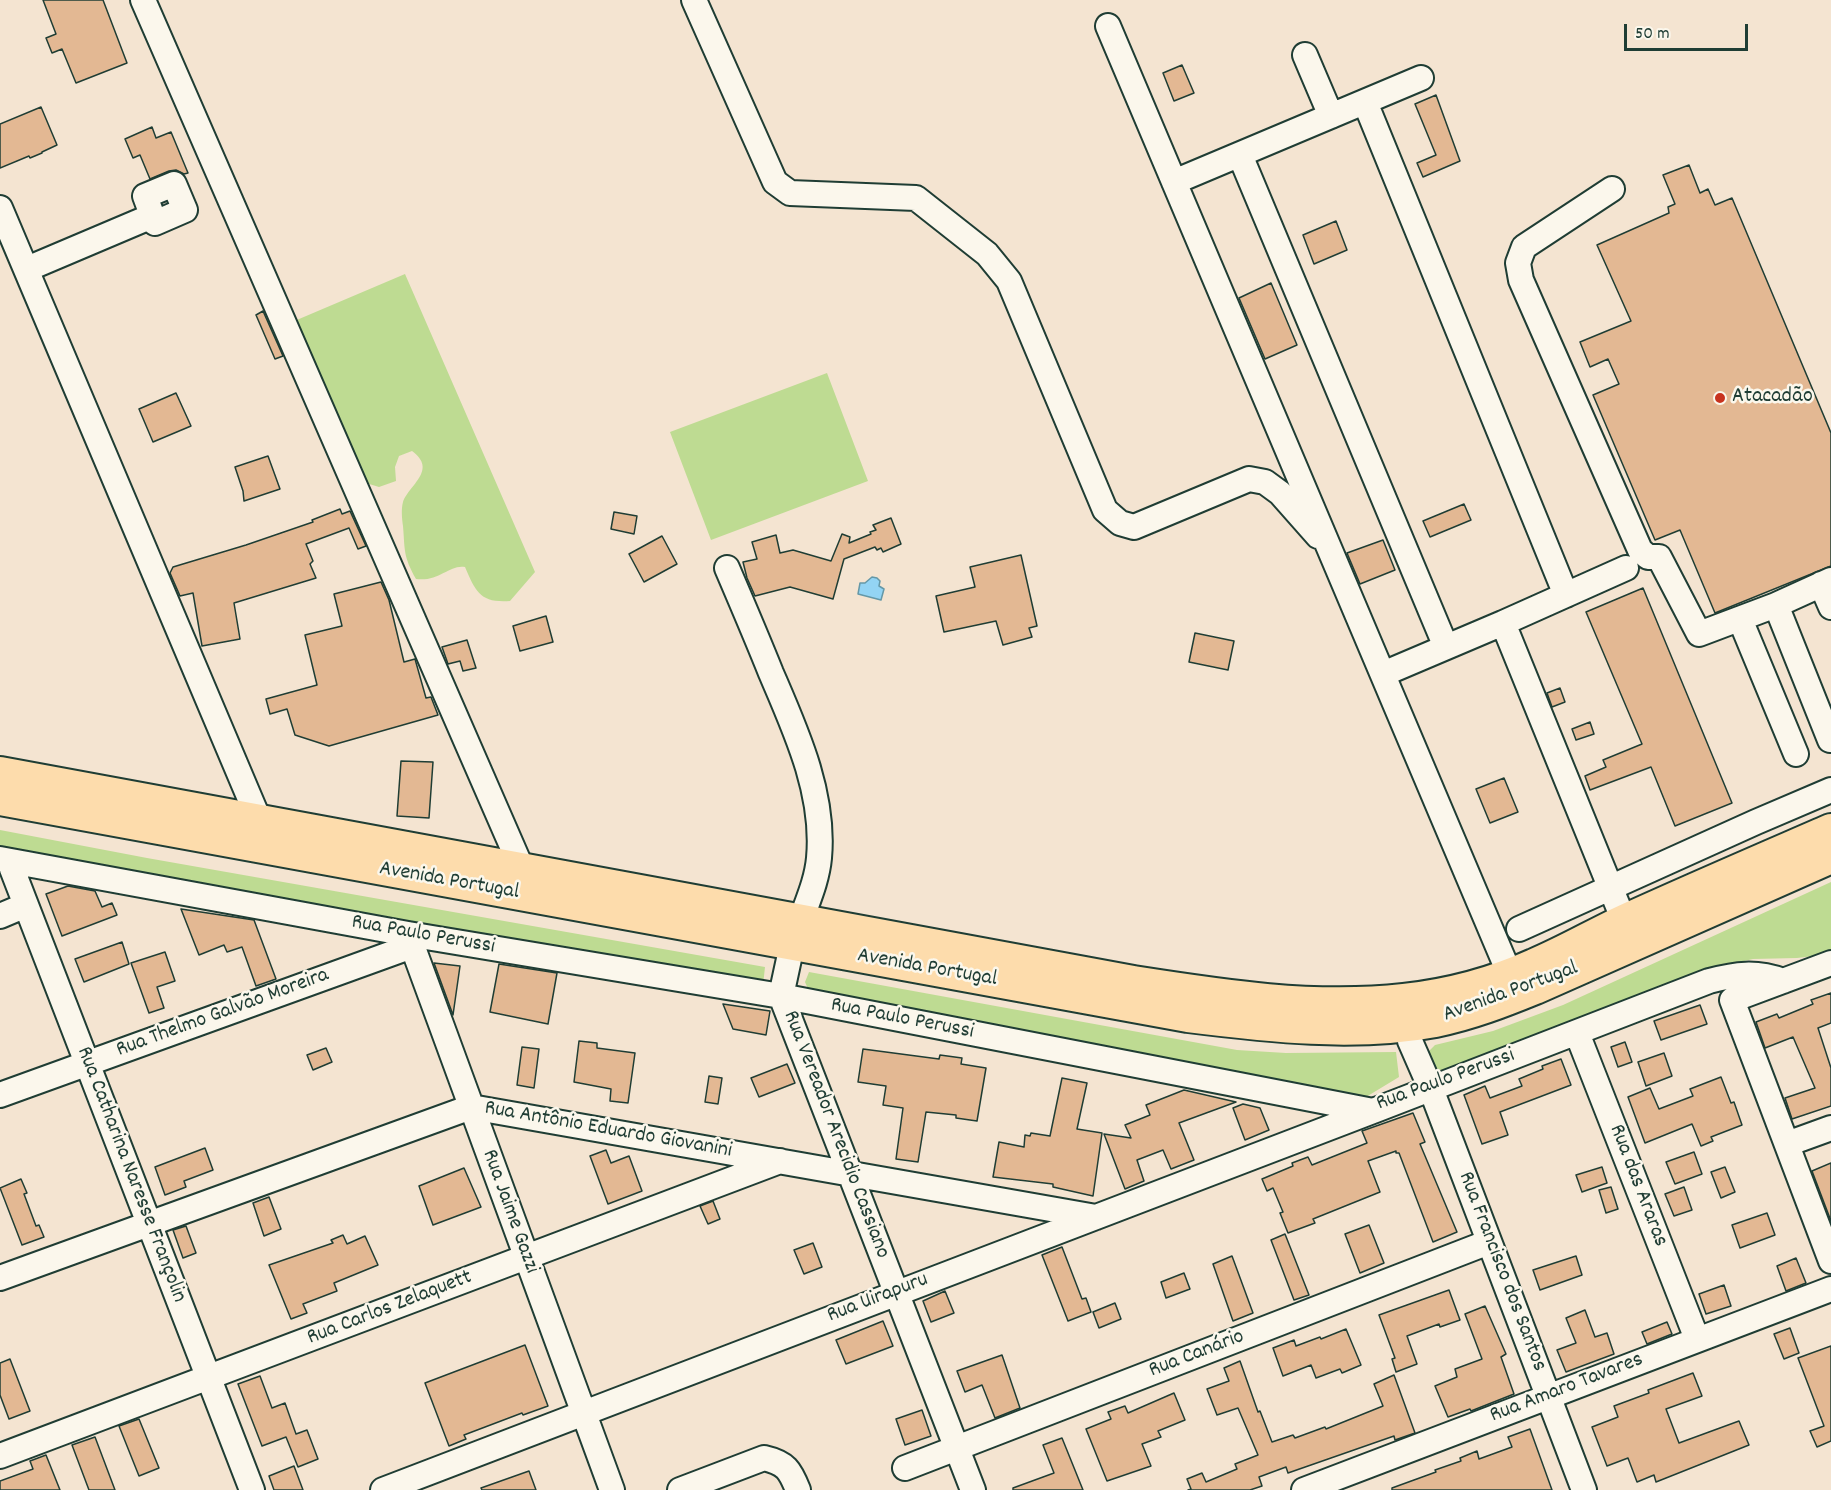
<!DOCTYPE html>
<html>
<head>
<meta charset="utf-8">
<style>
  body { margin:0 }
  #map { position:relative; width:1831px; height:1490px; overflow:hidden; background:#f4e4d1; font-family:Dekko,sans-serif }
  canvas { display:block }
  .scale { position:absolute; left:1624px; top:24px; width:124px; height:27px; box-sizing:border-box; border:3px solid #1f3d34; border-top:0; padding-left:8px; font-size:18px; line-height:21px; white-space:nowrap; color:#1f3d34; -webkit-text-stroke:4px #fbf7ec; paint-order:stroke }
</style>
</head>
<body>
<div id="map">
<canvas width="1831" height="1490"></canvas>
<div class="scale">50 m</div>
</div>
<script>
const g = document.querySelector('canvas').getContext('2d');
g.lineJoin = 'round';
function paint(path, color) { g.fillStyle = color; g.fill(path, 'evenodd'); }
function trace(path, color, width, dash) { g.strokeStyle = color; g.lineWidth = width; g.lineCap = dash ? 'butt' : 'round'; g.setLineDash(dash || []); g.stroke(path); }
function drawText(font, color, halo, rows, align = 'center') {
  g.font = font + ' Dekko,sans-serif'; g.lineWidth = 5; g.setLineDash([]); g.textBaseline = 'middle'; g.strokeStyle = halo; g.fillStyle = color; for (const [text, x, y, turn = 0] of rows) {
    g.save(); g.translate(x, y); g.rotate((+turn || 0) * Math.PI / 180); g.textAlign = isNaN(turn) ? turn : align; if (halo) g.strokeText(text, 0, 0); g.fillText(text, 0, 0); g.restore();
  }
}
const green = new Path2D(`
  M405,274L535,572L510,601C481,603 476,593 465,567C450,564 439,582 416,579C403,556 405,550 403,526C402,519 401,509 403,502C409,485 438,470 412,451L399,456L395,467L396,481L379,487L366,483L292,322Z
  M827,373L868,481L711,540L670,432Z
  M0,830L147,858L765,967L763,985L144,877L0,849Z
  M1831,882V954L1797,958L1753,959L1717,967L1436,1073L1428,1052L1435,1045L1493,1031L1563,1005Z
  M809,972L1237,1050L1286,1053L1396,1052L1399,1077L1366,1097L809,991L805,982Z`);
const water = new Path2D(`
  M872,577L877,578L880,581L879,586L884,589L881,600L858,594L860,583H865Z`);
const building = new Path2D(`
  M43,0H103L127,63L76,83L62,49L52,53L46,38L56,34Z
  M1182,65L1194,93L1174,101L1163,73Z
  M1436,95L1460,161L1423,177L1417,163L1436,155L1415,104Z
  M41,107L57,145L42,152V153L30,158L29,156L0,168V124Z
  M152,127L156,138L171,132L188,173L184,174L176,170L169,171L150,179L140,155L133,158L125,139Z
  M1689,165L1700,193L1708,189L1715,205L1732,198L1831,433V566L1715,613L1680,530L1655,540L1593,395L1619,384L1608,359L1590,367L1580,342L1631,321L1597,245L1669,213L1668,207L1675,204L1663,175Z
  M1336,221L1347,250L1314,264L1303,235Z
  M1271,283L1297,345L1265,359L1239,298Z
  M263,311L283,356L275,359L256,315Z
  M176,393L191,426L153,442L139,409Z
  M268,456L280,489L244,501L243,491L235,467Z
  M1464,504L1471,520L1430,537L1423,521Z
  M340,509L342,514L350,511L366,546L358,549L349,528L306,544L313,561L310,564L316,578L234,603L240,639L202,646L193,593L180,596L170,573L173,567L246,545L313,522L312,520Z
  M614,512L637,516L634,534L611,529Z
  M891,518L901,544L883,552L881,548L877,550L875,547L844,559L833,599L790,587L755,596L747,578L743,562L757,559L752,542L776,535L780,553L793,550L831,561L842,534L850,537L849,543L871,534L870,532L876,530L873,525Z
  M662,536L677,564L644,582L629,554Z
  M1383,540L1395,570L1360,584L1347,553Z
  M1021,555L1037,626L1029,628L1032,637L1003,645L996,621L944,632L936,596L975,587L970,567Z
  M381,582L389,600L404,662L415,659L426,698L431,697L438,715L329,746L295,735L287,709L270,714L266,699L317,685L305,635L342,626L334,594Z
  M1643,588L1732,803L1675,826L1651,767L1590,790L1585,776L1606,767L1603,760L1642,744L1586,612Z
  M546,616L553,642L520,651L513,626Z
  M1195,633L1234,641L1228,670L1189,662Z
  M467,640L476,668L463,671L460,661L448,664L442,647Z
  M1560,688L1565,702L1552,707L1547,693Z
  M1590,722L1594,734L1576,740L1572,729Z
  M401,761L433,762L429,818L397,816Z
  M1504,778L1518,812L1490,823L1476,789Z
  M68,886L95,891L102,907L112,903L117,915L62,936L46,894Z
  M181,909L254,920L276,979L256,986L242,947L227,952L224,945L199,955Z
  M122,942L129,964L84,982L75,959Z
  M165,952L175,981L157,987L164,1008L149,1013L131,963Z
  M434,963L460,966L453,1015Z
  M499,964L557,973L548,1024L490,1012Z
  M1831,993V1023L1818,1028L1831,1068V1106L1792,1119L1785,1098L1815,1088L1793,1037L1765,1048L1756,1022L1777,1014L1779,1018L1813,1004L1811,1000Z
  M723,1004L770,1011L766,1035L733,1029Z
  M1700,1005L1707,1024L1661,1040L1654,1021Z
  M579,1041L597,1043V1048L635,1053L628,1103L610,1101L611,1089L574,1082Z
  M1625,1042L1632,1062L1618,1067L1611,1047Z
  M522,1047L539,1049L534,1088L517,1085Z
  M326,1048L332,1062L313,1070L307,1055Z
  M863,1049L939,1059L940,1055L962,1058L961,1064L986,1068L977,1121L956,1118V1115L926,1112L918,1162L896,1159L903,1108L883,1105L886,1086L858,1082Z
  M1664,1053L1672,1076L1646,1086L1638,1062Z
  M1561,1059L1571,1085L1500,1112L1508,1135L1482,1144L1464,1095L1485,1086L1490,1098L1522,1086L1519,1079L1543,1069L1542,1066Z
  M787,1064L795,1083L759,1097L751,1078Z
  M709,1076L722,1078L718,1104L705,1102Z
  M1721,1077L1731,1103L1734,1102L1742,1125L1711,1137L1713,1141L1701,1146L1692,1124L1645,1143L1628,1097L1650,1088L1659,1109L1693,1096L1690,1089Z
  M1062,1078L1087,1083L1077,1129L1102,1133L1093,1196L1053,1187V1184L993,1177L999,1142L1024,1147L1025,1135L1030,1136L1031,1133L1050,1136Z
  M1184,1090L1236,1102L1179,1123L1194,1160L1171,1169L1163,1150L1137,1160L1144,1181L1125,1189L1104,1134L1131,1138L1125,1125L1150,1115L1146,1105Z
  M1243,1104L1260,1108L1269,1130L1245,1140L1233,1108Z
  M1413,1113L1425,1142L1420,1144L1457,1232L1433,1242L1399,1153H1396V1151L1368,1161L1380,1192L1313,1219L1315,1223L1288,1233L1280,1213L1283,1212L1273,1188L1267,1191L1262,1179L1293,1166L1292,1163L1308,1157L1312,1165L1367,1143L1362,1131Z
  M205,1148L213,1170L184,1181L186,1187L165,1195L155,1167Z
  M606,1150L611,1163L629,1156L642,1191L608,1204L590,1156Z
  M1694,1152L1702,1174L1675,1184L1666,1162Z
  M1831,1163V1221L1812,1171Z
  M1602,1167L1607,1183L1582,1192L1576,1175Z
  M1725,1167L1735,1192L1721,1198L1711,1172Z
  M464,1168L481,1207L433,1225L419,1186Z
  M21,1179L27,1193L24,1194L36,1226L39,1225L44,1237L22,1245L0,1188Z
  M1611,1187L1618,1209L1606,1213L1599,1190Z
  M1684,1187L1692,1210L1674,1216L1665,1194Z
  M269,1197L281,1229L264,1236L253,1203Z
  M713,1201L720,1219L708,1224L700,1206Z
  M1767,1213L1775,1235L1740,1248L1732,1225Z
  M1369,1225L1384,1263L1360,1273L1345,1234Z
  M186,1226L196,1253L183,1258L173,1230Z
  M1285,1234L1309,1295L1294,1300L1271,1240Z
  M343,1235L347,1244L365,1236L378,1265L334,1283L337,1291L303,1304L307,1313L291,1319L269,1265L333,1243L331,1240Z
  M813,1243L822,1267L804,1274L794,1250Z
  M1062,1247L1082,1299L1086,1298L1091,1312L1068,1321L1042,1255Z
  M1232,1256L1253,1313L1233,1321L1213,1264Z
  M1576,1256L1582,1275L1540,1290L1533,1270Z
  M1796,1258L1806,1283L1786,1291L1777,1266Z
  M1184,1273L1190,1289L1166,1298L1161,1282Z
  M1724,1285L1731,1306L1706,1314L1699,1294Z
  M1449,1290L1460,1320L1440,1327L1439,1324L1407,1336L1417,1364L1396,1372L1392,1359L1395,1358L1379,1315Z
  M945,1291L954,1313L931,1322L923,1301Z
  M1115,1303L1121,1319L1099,1328L1093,1312Z
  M1485,1306L1506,1354L1501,1357L1514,1394L1471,1411L1470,1409L1448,1417L1435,1386L1457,1377L1455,1369L1482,1359L1465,1314Z
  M1585,1310L1595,1337L1607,1333L1614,1354L1566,1372L1557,1350L1576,1343L1566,1318Z
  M883,1321L893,1346L846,1364L836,1340Z
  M1667,1322L1672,1334L1647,1344L1642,1332Z
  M1790,1328L1799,1353L1784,1359L1774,1334Z
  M1346,1329L1361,1365L1342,1373L1340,1369L1316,1378L1311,1365L1283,1376L1273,1348L1294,1340L1296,1346L1320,1337L1321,1339Z
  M525,1345L548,1406L523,1415L522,1413L464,1435L466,1439L449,1446L425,1383Z
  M1831,1346V1441L1817,1447L1810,1431L1824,1426L1798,1358Z
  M1002,1355L1020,1408L995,1418L982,1385L965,1392L957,1371Z
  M10,1359L30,1411L9,1419L0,1395V1363Z
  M1240,1361L1258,1412L1260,1411L1272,1442L1293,1435L1295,1438L1325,1427L1326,1429L1383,1406L1374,1384L1394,1375L1415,1433L1395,1440L1394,1436L1288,1473L1286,1467L1259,1477L1262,1486L1250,1490H1188L1191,1489L1187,1479L1202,1473L1206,1482L1237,1469L1235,1464L1258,1455L1238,1408L1217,1415L1207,1389L1229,1381L1224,1368Z
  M1693,1373L1702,1396L1666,1409L1679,1443L1739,1421L1749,1445L1656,1482L1654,1475L1637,1482L1628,1458L1607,1466L1592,1427L1618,1417L1614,1406L1649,1393L1648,1390Z
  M260,1376L272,1408L285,1403L296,1434L307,1430L318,1459L298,1467L286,1437L262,1446L238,1384Z
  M1174,1393L1185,1420L1158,1431L1161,1437L1142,1444L1151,1466L1107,1481L1086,1429L1111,1419L1108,1412L1125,1406L1128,1413Z
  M922,1410L931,1436L905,1445L896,1419Z
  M139,1419L159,1468L139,1476L119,1426Z
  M1530,1429L1552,1490H1392V1488L1436,1472L1435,1470L1461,1461L1460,1458L1477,1451L1479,1459L1512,1447L1508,1437Z
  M95,1437L115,1490H89L72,1445Z
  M1062,1438L1083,1490H1013V1488L1054,1473L1043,1445Z
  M46,1455L60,1490H0V1481L33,1469L30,1461Z
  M294,1466L303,1490H274L269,1476Z
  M529,1471L536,1490H482L481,1488Z`);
const minor = new Path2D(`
  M143,0L522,869
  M694,0L775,182L790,193L916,198L987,254L1009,281L1105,510L1120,523L1134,527L1249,479L1265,482L1280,493L1318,536
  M1108,26L1510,975
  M1305,55L1331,116
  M1365,102L1566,595
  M1240,155L1446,647
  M1174,182L1421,78
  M174,184L185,210L155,223L145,196Z
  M1612,189L1524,247L1518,263L1521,280L1640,550L1648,557H1659L1699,634L1776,605L1831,580
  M0,208L259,820
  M27,269L152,216
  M727,568C742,603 757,638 771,673C796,731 825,794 819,858C817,880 808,900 801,920
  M1821,584L1831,607
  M1776,605L1830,740
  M1740,619L1796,754
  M1503,623L1626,568
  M1383,674L1503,623L1624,921
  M0,859L408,934L781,996L1373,1111L1709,981C1736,974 1756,971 1783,981
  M9,861L252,1490
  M0,916L26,905
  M1519,929L1756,822L1831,790
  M408,934L612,1490
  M792,945L781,996L973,1490
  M1831,963L1732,1000L1831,1261
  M1408,1025L1410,1041L1431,1089L1584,1490
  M1577,1033L1697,1339
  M0,1095L412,946
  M1787,1144L1831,1128
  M0,1278L471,1107L1096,1217
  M0,1456L780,1161
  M905,1468L1489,1242
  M383,1490L1373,1111
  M680,1490L764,1458C786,1463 790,1470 798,1490
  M1304,1490L1831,1289`);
const major = new Path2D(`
  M0,773L1133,982C1223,996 1312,1010 1404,1000C1448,995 1494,983 1534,965C1565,952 1594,935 1624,921C1692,890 1762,860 1831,830
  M0,799L1188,1016C1268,1026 1355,1036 1435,1021C1470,1014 1503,1001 1535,988L1831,857`);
const markers = [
  [1720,398,6,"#c8321e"]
];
const poiNames = [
  ["Atacadão",1732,398]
];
const streetNames = [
  ["Avenida Portugal",449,882,10],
  ["Rua Paulo Perussi",423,936,10],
  ["Avenida Portugal",927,969,10],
  ["Avenida Portugal",1511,993,-20],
  ["Rua Thelmo Galvão Moreira",223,1014,-20],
  ["Rua Paulo Perussi",902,1020,11],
  ["Rua Paulo Perussi",1446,1081,-20],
  ["Rua Antônio Eduardo Giovanini",608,1131,10],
  ["Rua Vereador Arecidio Cassiano",835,1135,69],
  ["Rua Catharina Naresse Françolin",130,1175,69],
  ["Rua das Araras",1637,1186,69],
  ["Rua Jaime Gazzi",509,1212,70],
  ["Rua Francisco dos Santos",1501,1272,69],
  ["Rua Uirapuru",878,1299,-21],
  ["Rua Carlos Zelaquett",390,1309,-21],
  ["Rua Canário",1197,1355,-21],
  ["Rua Amaro Tavares",1567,1389,-21]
];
paint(green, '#bedb92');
paint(water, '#93d4f4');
trace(water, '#6598a7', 1.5);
paint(building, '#e3b893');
trace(building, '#1f3d34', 1.5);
trace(minor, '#1f3d34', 28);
trace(major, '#1f3d34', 36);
trace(minor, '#fbf7ec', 24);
trace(major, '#fddcac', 32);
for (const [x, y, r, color] of markers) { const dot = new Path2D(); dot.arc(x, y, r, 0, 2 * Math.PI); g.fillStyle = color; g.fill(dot); trace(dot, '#fbf7ec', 2); }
drawText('22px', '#1f3d34', '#fbf7ec', poiNames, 'left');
drawText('22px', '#1f3d34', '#fbf7ec', streetNames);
</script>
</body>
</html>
